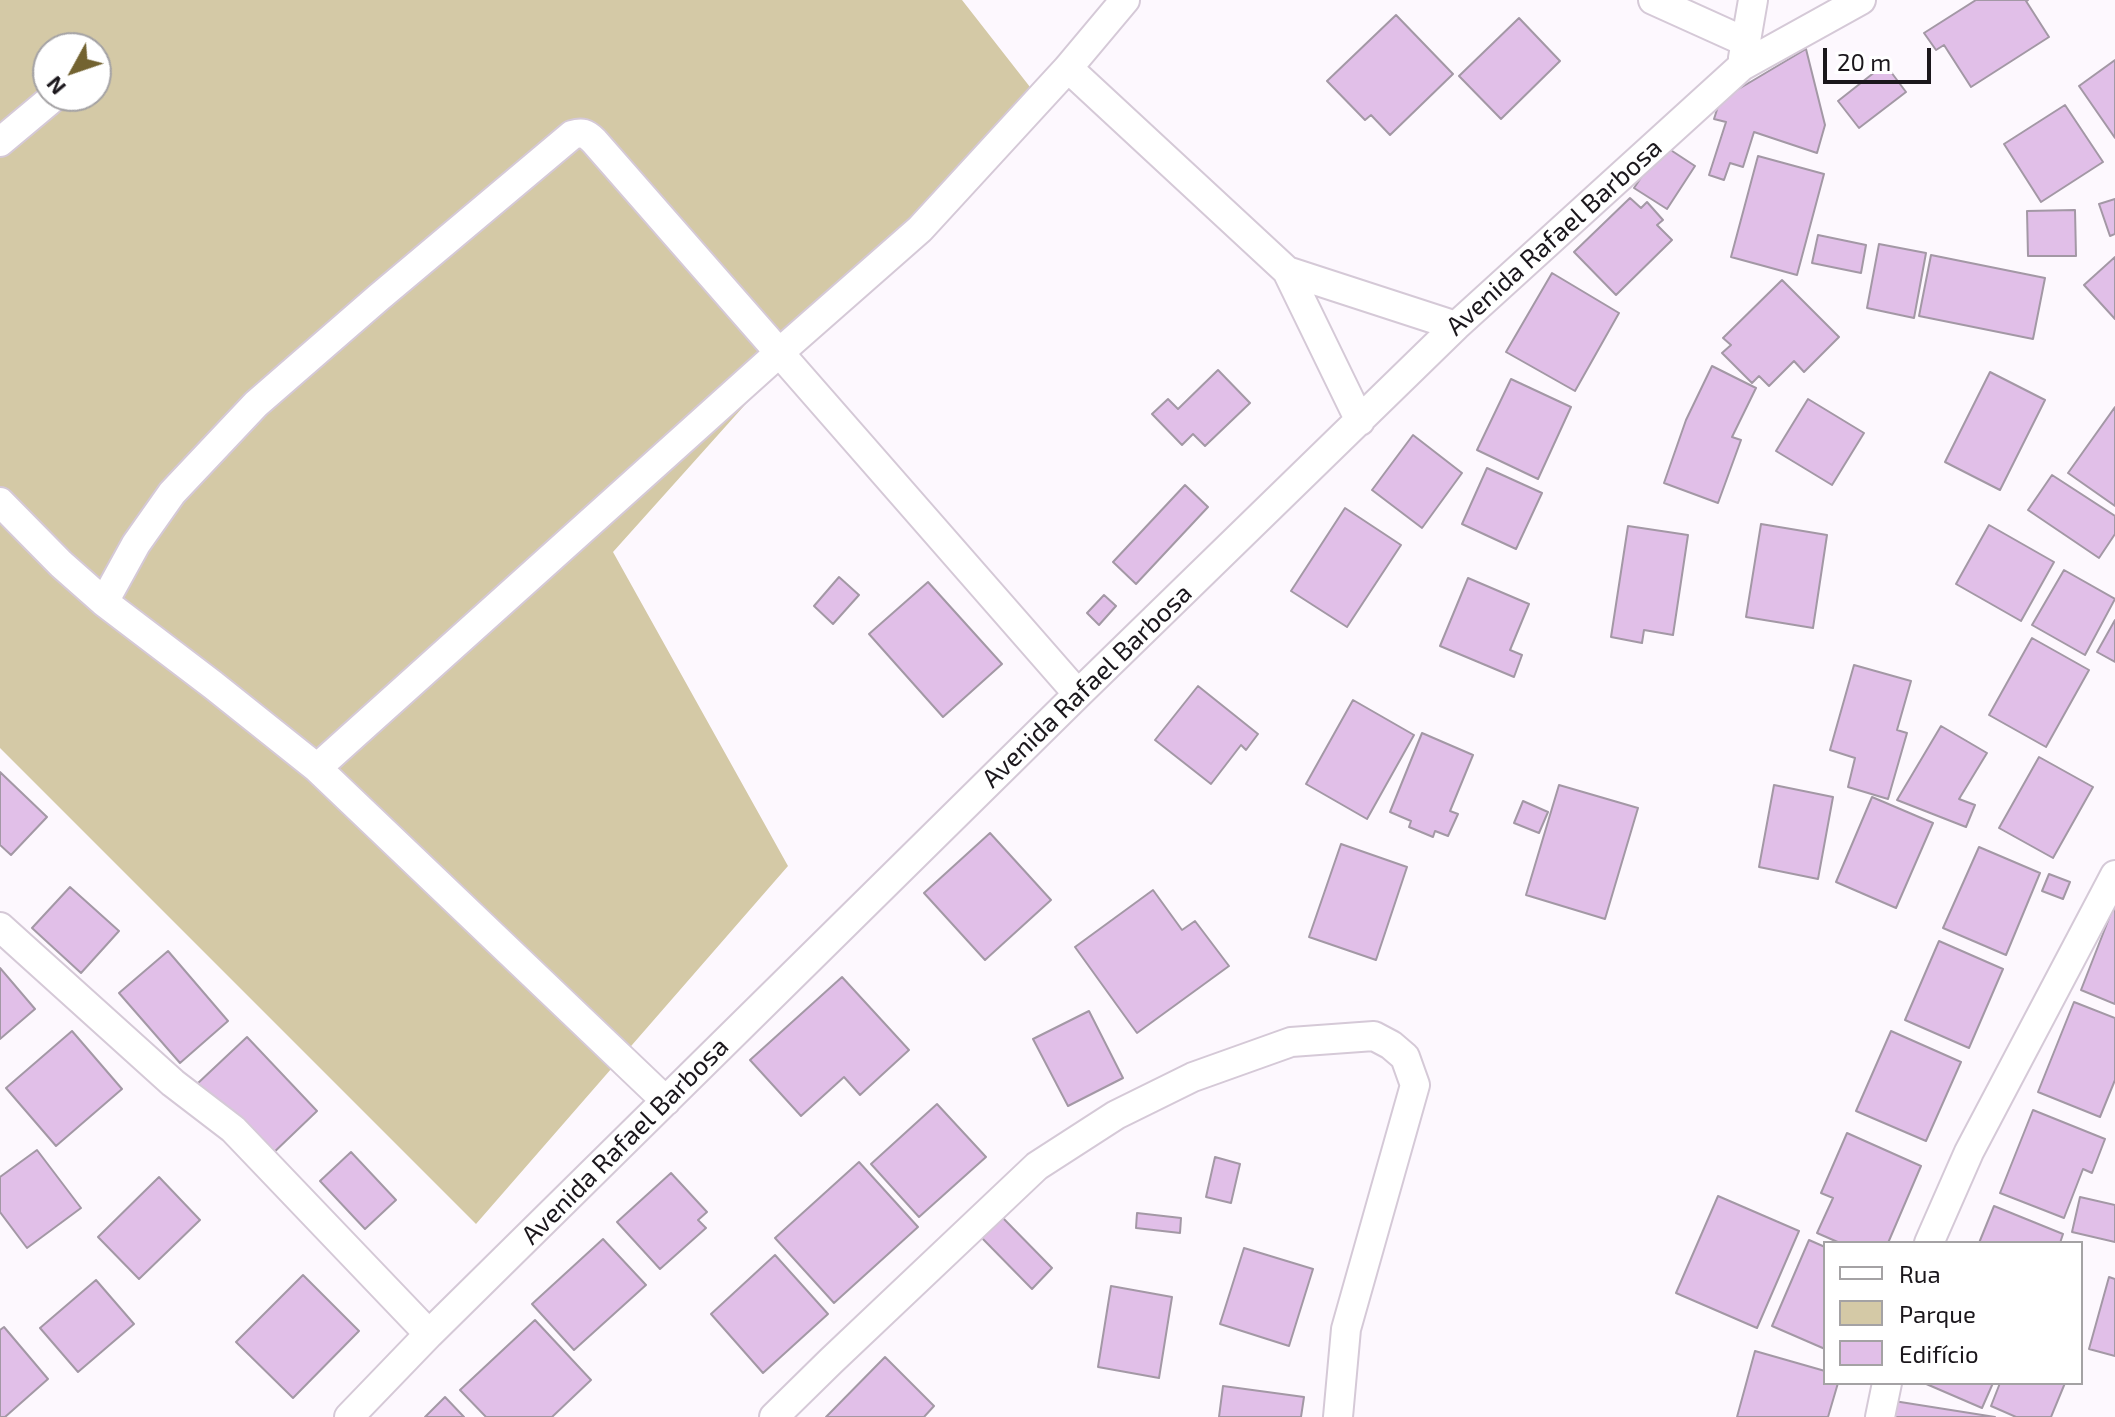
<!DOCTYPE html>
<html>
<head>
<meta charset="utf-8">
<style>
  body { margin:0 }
  #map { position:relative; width:2115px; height:1417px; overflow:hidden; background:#fdf8fe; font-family:"Exo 2",sans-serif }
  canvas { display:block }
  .legend { position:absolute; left:1823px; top:1241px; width:260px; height:144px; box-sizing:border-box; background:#fff; border:2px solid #a4a2a4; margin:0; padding:10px 14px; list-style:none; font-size:24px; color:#1b171c }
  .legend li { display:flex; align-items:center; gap:16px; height:40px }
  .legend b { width:40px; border:2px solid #a4a2a4 }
  .north { position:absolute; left:32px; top:32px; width:80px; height:80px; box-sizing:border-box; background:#fff; border:2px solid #a4a2a4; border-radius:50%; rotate:230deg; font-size:22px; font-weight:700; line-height:32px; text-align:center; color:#1b171c }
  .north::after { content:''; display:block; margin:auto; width:28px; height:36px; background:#736331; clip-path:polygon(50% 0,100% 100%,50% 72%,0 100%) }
  .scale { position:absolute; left:1823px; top:48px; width:108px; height:36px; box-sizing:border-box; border:4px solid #1b171c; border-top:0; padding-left:10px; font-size:24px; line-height:28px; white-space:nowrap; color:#1b171c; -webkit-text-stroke:6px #fff; paint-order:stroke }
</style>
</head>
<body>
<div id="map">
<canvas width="2115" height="1417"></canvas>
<ul class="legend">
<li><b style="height:10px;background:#fff"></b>Rua</li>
<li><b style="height:22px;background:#d4c9a6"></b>Parque</li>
<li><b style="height:22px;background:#e1bfe8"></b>Edifício</li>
</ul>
<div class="north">N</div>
<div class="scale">20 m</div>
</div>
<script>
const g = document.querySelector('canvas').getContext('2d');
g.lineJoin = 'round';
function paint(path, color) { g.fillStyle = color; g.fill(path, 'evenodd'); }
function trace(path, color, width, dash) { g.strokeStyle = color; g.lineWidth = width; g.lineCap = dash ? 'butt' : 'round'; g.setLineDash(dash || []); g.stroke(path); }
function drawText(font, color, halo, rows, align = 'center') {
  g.font = font + ' "Exo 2",sans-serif'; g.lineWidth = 6; g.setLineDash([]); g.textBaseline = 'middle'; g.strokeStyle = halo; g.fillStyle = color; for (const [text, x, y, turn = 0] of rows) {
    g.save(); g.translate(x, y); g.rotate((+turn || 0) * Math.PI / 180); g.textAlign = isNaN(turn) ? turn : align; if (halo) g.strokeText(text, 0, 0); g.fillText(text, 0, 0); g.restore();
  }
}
const green = new Path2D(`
  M0,0H962L1030,87L613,552L788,866L476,1224L0,748ZM48,48H96V96H48Z`);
const building = new Path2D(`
  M1976,0H2028L2026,1L2049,37L1971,87L1944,45L1936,50L1924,33Z
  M1396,15L1453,74L1390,135L1371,115L1365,120L1327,81Z
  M1519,18L1560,61L1501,119L1459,76Z
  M1806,49L1825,125L1817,153L1754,132L1743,167L1730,163L1724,180L1709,175L1726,122L1714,119L1720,100Z
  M2115,60V138L2079,86Z
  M1885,64L1906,92L1859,128L1838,101Z
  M2065,105L2103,162L2041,202L2004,144Z
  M1663,145L1695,166L1667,209L1634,188Z
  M1758,156L1824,174L1797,275L1731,257Z
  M1630,198L1641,208L1647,202L1663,220L1657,225L1672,240L1616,295L1574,252Z
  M2115,199V234L2110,236L2099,204Z
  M2075,210L2076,256H2028L2027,211Z
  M1818,235L1866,245L1861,273L1812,263Z
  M1879,244L1926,253L1914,318L1867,308Z
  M1931,255L2045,278L2033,339L1919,316Z
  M2115,257V319L2084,285Z
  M1552,273L1619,313L1575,391L1506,352Z
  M1782,280L1839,337L1804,372L1794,361L1769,386L1759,376L1752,383L1722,353L1731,345L1723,338Z
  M1712,366L1756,388L1732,437L1741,440L1718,503L1664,483L1686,420Z
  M1218,370L1250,403L1205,446L1193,434L1182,445L1152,414L1168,399L1178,409Z
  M1990,372L2045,400L2000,490L1945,462Z
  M1511,379L1571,407L1538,479L1477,450Z
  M1808,399L1864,433L1832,485L1776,451Z
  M2115,407V506L2068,473Z
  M1413,435L1462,473L1422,528L1372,490Z
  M1487,468L1542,493L1516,549L1462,524Z
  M2052,475L2115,516V534L2099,558L2028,510Z
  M1185,485L1208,507L1136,584L1113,562Z
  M1345,508L1401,545L1347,627L1291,591Z
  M1761,524L1827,535L1813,628L1746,617Z
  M1989,525L2054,562L2021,621L1956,584Z
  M1628,526L1688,535L1673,635L1644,630L1642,643L1611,637Z
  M2064,570L2115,599L2085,655L2032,625Z
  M839,577L859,595L833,624L814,606Z
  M1468,578L1529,604L1510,650L1522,655L1514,677L1440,646Z
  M928,582L1002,664L943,717L869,634Z
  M1104,595L1116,606L1099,625L1087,613Z
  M2115,620V662L2097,652Z
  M2032,638L2089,670L2046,747L1989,715Z
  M1854,665L1911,681L1897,730L1907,733L1888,799L1848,787L1855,758L1830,750Z
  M1198,686L1258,734L1246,750L1241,745L1211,784L1155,740Z
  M1353,700L1414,735L1367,819L1306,784Z
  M1941,726L1987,753L1959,799L1975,805L1966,827L1897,800Z
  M1422,733L1473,755L1450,811L1458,814L1448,836L1435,831L1433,837L1409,827L1411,821L1390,812Z
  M2039,757L2093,787L2053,858L1999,828Z
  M0,772L47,817L11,855L0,845Z
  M1559,785L1638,808L1605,919L1526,895Z
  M1774,785L1833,797L1818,879L1759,867Z
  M1872,797L1933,823L1896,908L1836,882Z
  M1523,801L1548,812L1539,833L1514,823Z
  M990,833L1051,900L985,960L924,893Z
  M1341,844L1407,867L1376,960L1309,937Z
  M1979,847L2040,873L2006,955L1943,928Z
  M2049,874L2070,882L2063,899L2042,891Z
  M70,887L119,931L81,973L32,928Z
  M1153,890L1182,930L1195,921L1229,966L1137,1033L1075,947Z
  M2113,908H2115V1004L2081,990Z
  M1939,941L2003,969L1969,1048L1905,1020Z
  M168,951L228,1021L180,1063L119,993Z
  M0,968L35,1009L0,1039Z
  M842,977L909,1050L860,1095L844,1077L801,1116L750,1060Z
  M2074,1002L2115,1018V1080L2100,1117L2038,1092Z
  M1089,1011L1123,1078L1068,1106L1033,1039Z
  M72,1031L122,1089L56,1146L6,1088Z
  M1891,1031L1961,1062L1926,1141L1856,1111Z
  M247,1037L317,1111L268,1158L197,1084Z
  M937,1104L986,1157L919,1217L871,1164Z
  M2033,1110L2105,1139L2092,1173L2083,1169L2064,1218L2000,1193Z
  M1847,1133L1921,1166L1888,1243H1840L1817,1233L1833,1198L1821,1193Z
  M37,1150L81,1208L27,1248L0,1212V1177Z
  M351,1152L396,1200L365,1229L320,1181Z
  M1215,1157L1240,1164L1231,1203L1206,1197Z
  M859,1162L918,1227L834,1303L775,1238Z
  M671,1173L707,1212L698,1220L706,1228L660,1269L617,1222Z
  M159,1177L200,1220L139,1279L98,1237Z
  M1718,1196L1799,1231L1757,1328L1676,1293Z
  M2080,1197L2115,1205V1242L2072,1232Z
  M1994,1206L2063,1234L2060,1243H1979Z
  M1137,1213L1181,1218L1180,1233L1136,1228Z
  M1001,1216L1052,1268L1032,1289L980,1236Z
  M603,1239L646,1285L574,1350L532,1304Z
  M1809,1240L1825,1247V1349L1772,1326Z
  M1244,1248L1313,1269L1289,1346L1220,1324Z
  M775,1255L828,1314L763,1373L711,1314Z
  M303,1275L359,1331L293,1398L236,1342Z
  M2109,1277L2115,1279V1356L2089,1349Z
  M96,1280L134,1324L78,1372L40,1328Z
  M1111,1286L1172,1297L1159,1378L1098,1367Z
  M535,1320L591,1380L552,1417H486L460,1390Z
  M4,1327L48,1379L5,1417H0V1330Z
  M1755,1351L1825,1371V1383H1838L1828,1417H1737Z
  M885,1357L934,1406L924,1417H826Z
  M1924,1383H1993L1982,1408Z
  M2000,1383H2065L2051,1417H2016L1991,1406Z
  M1223,1386L1304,1397L1301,1417H1219Z
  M445,1397L464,1417H425Z
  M1894,1401L1995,1417H1892Z`);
const minor = new Path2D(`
  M1653,0L1746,42
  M1743,58L1753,0
  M1068,68L1287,271L1360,421
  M0,142L55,96
  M1287,271L1456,326
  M0,502L61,564L104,602L213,685L317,768L666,1101
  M104,602L136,544L172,493L256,404L378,298L572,135C582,132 586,133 594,141L1078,694
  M317,768L780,352L920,229L1068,68L1125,0
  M0,927L173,1083L233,1129L429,1334
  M1929,1243L1969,1152L2115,875
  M349,1417L429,1334L1078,694L1456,326L1742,66L1861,0
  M774,1417L831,1361L1037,1166L1116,1115L1193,1077L1291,1042L1374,1036L1391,1045L1405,1057L1415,1085L1346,1329L1338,1417
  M1880,1417L1887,1383`);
const streetNames = [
  ["Avenida Rafael Barbosa",1554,237,-42],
  ["Avenida Rafael Barbosa",1087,686,-44],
  ["Avenida Rafael Barbosa",625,1141,-45]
];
paint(green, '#d4c9a6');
paint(building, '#e1bfe8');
trace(building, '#a398a5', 2);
trace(minor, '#d5c9d7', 32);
trace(minor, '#fff', 28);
drawText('26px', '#1b171c', '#fff', streetNames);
</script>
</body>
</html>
